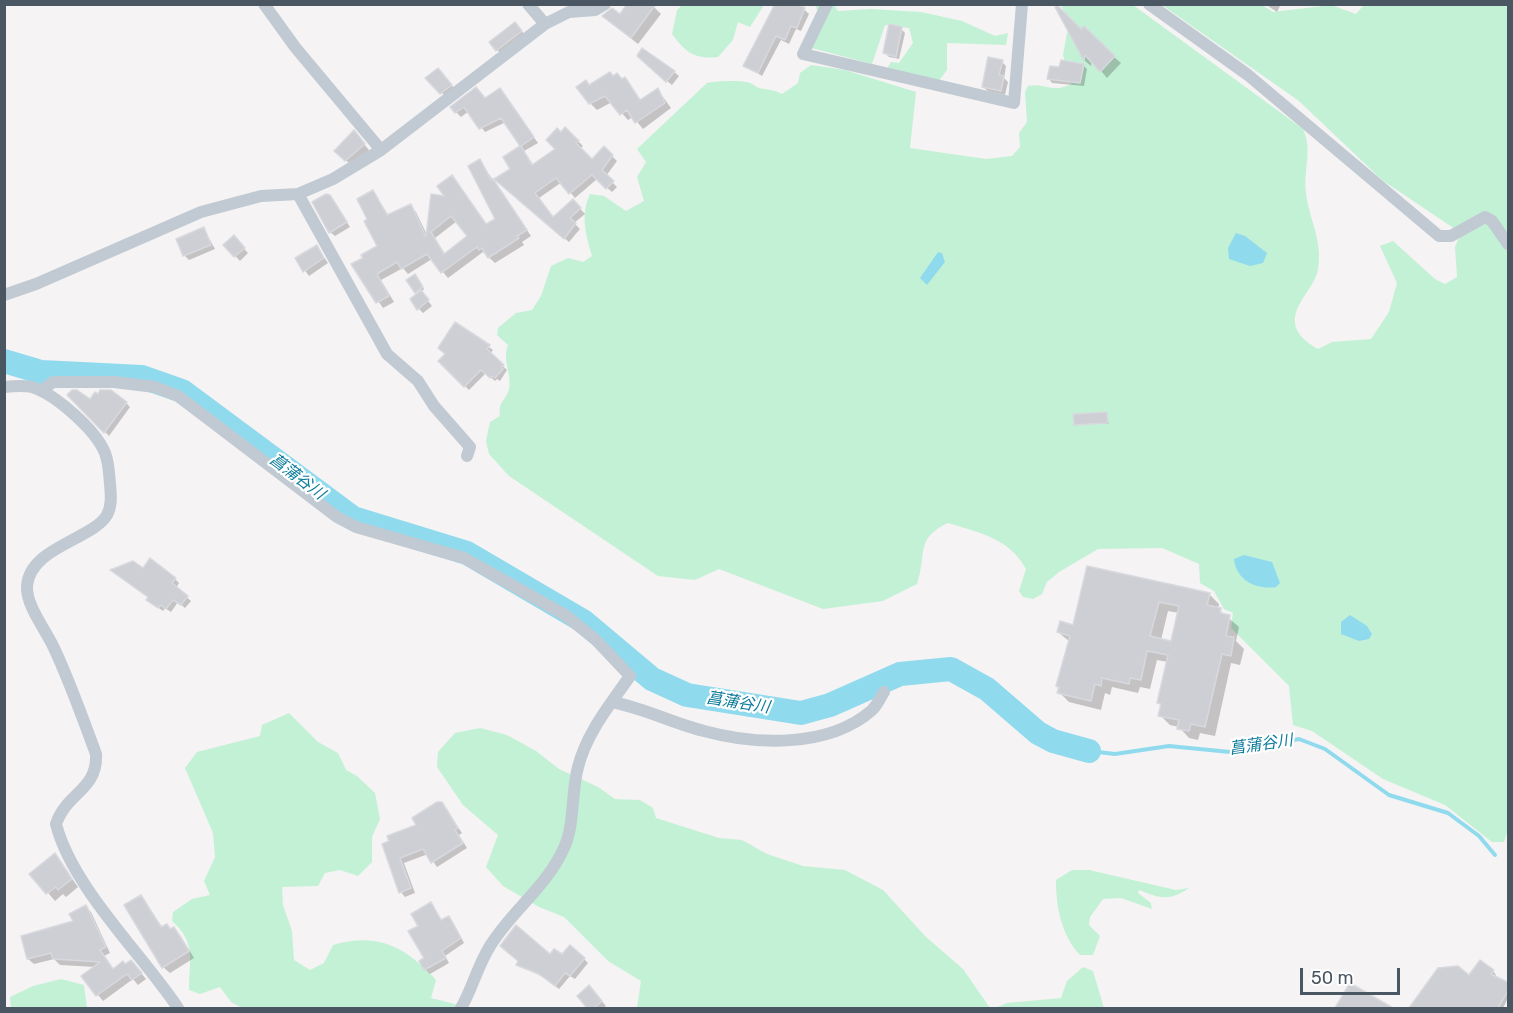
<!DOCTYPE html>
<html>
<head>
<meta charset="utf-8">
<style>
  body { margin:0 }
  #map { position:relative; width:1513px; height:1013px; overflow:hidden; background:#f5f3f3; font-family:Rubik,sans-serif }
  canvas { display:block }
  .frame { position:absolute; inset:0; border:6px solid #4a5661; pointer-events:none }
  .scale { position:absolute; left:1300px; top:968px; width:100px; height:27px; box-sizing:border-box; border:3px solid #4a5661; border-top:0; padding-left:8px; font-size:18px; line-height:21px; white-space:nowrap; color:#4a5661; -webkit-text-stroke:4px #fff; paint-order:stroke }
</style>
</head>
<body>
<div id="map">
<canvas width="1513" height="1013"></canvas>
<div class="frame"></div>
<div class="scale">50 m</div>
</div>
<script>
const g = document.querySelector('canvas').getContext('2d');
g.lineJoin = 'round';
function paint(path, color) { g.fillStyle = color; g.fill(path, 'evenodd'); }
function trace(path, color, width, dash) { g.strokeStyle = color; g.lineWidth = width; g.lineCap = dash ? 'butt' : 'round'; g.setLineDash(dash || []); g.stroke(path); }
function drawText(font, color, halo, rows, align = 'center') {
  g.font = font + ' Rubik,"Noto Sans JP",sans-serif'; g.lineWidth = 4.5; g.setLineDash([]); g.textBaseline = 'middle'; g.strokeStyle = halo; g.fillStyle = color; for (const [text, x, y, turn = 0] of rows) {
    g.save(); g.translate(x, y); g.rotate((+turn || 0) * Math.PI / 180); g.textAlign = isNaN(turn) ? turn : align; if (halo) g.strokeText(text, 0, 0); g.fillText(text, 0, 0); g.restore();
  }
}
const green = new Path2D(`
  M683,4H764V5L750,27L738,22L733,40L718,57C695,60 685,52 672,34L677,10Z
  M815,5H834L838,11L870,9L921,12L962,21L995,36L1008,33L1006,45L947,43V70L938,82L886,70L891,62L899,63L913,43L909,28L885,25L872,64L812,48L822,22Z
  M1061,5H1133L1303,129C1313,150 1303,171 1306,193C1309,219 1323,241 1318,269C1315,288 1293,303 1295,323C1296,335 1309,344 1318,349L1332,342L1371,339L1389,312L1397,283L1380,246L1393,241L1435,279L1445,284L1457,277L1455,247L1461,233L1382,180L1299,101L1162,5H1262L1273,12L1331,5L1356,14L1364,5H1508V830L1504,842H1492L1445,805L1383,779L1312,731L1293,725L1289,686L1231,628L1233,613L1224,609L1214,591L1200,583L1199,564L1162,548L1098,549L1059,572L1047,582L1042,594L1033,599L1023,597L1019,591L1026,569C1009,538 980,533 948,523C915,538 927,554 917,584L883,601L823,609L719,569L695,580L658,576L509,476L489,454L486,441L490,422L500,416C498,400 506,401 509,389C512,373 502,362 508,345L497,335L498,328L516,313L532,310L541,296L551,266L568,258L583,262L592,256C586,235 580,215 590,194L604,196L626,211L644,201L637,177L646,162L637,149L707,83C717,81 741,80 750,83C753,84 756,87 759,88C768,90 773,89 782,94L798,83L800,73L811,65L845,70L916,92L910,148L986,159L1012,156L1020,147L1019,133L1027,122L1025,92L1028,86C1045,82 1052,94 1071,84L1063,55L1069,22Z
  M289,713L318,742L338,753L346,770L357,776L375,793L380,819L372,837V862L358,876L340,870L325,873L318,886L282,887L283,905L292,931L294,960L310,970L324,963L333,945C378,932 406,947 436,980L431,998L471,1008H242L231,1002L220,987L200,994L189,990C189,961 197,943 172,921L173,912L192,899L210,895L204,881L215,857L213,833L185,768L197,752L260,736L262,725Z
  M480,728L507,735L536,751L559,769L598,787L615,799L640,800L653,808L656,818L719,838L742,840L767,854L803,866L845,870L883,890L926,937L963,969L990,1008H637L641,981L608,961L564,917L539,907L503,886L486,867L498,835L463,805L437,767L438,752L455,733Z
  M1072,870H1089L1176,890L1189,888C1170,901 1161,899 1139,890L1138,893L1151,903L1152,909L1121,898L1103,899L1090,917L1089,925L1100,936L1093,955H1080C1061,935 1056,906 1056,880Z
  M1083,967L1093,971L1104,1008H995L1007,1003L1061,998L1067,981Z
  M61,979L84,985L87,1008H11L10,997L33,986Z`);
const water = new Path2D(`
  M1236,233L1245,236L1267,253L1263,263L1250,266L1229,259L1228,248Z
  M938,252L942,253L945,262L927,285L920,278Z
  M1244,555L1272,562L1280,583L1276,587C1256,590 1236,580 1234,559Z
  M1350,615L1367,626L1372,634L1369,639L1359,641L1341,634V622Z`);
const shadow = new Path2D(`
  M651,4L661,14L638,44L610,22Z
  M778,4H798L809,14L801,31L796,29L789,44L781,40L762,76L745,65Z
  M1265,4H1281L1277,12Z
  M1057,7L1121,63L1107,78L1092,60L1091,66L1085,61Z
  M519,28L526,36L502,55L491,43Z
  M901,29L905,33L899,59L889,57L885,53Z
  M643,61L674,72L679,76L672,85Z
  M1002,62L1006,66L1004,78L1008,82L1005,95L988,91L983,87Z
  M1083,65L1087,69L1084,86L1052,83L1049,79L1061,69Z
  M438,70L455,89L445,96L428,79Z
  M613,77L625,79L641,101L658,90L671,108L643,129L633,117L628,120L612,102L597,110L590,103V87Z
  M500,90L538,143L524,151L534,166L557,149L561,134L565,129L583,146L580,149L592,161L604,148L617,161L606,176L617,187L612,192L597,179L575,198L562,182L539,198L554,218L573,201L585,214L574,223L580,229L569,242L501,183L512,170L505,157L522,147L506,122L485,132L469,111L461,117L452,108L485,99Z
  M358,137L369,150L351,165L336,151Z
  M480,161L531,236L522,242L524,245L495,263L483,252L448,278L432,259L408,274L403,268L381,280L394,302L383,308L368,286L365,259L379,246L369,219L373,192L389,216L410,206L416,212L428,237L447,198L457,183L487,226L497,220ZM457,221L469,237L445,254L435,238Z
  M330,196L350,227L335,236L330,232Z
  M204,229L215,249L189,260L184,255Z
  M238,242L248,253L240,261L225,245Z
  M317,247L328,263L309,276L297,259Z
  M417,277L424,289L421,292L432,306L423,313L419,309Z
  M456,324L493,350L490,354L507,370L500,381L497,379L495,381L486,373L469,390L440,361L447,354Z
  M69,395L90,401L126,403L130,407L109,436Z
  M1106,413L1109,424H1076Z
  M1088,568L1209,594L1219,604L1218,609L1239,627L1236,641L1244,649L1240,665L1231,663L1215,736L1200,733L1198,740L1189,738L1179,727L1170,725L1160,715L1162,706L1159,703L1168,662L1157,660L1150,689L1140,687L1138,693L1112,687L1110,695L1105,693L1101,710L1069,702L1059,692L1057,686L1070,642L1058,632L1074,626ZM1168,611L1179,613L1172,643L1161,640Z
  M143,570L175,579L179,583L176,588L191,601L185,608L178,602L171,612L165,608L163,611L152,603L149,598L112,571Z
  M441,803L462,833L459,835L467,848L437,867L428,854L404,863L415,893L405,897L401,892L384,844L419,826Z
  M55,855L78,887L66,897L63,894L55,901L32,874Z
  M141,897L163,928L167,926L180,935L194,958L170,973L163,967Z
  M430,904L442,921L449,918L453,922L464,943L445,956L449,963L430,974L425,969L420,926Z
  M86,907L91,912L110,953L104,956L114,970L126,966L137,968L146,979L138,985L133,979L103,1001L83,976L96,967L60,965L54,959L34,964L28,959L75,922Z
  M562,956L584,959L588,963L575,979L570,976L559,989L545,978L518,965Z
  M1439,970L1469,977L1493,971L1496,975L1494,977L1508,985V998L1503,1008H1410Z
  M1351,985L1390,1008H1337Z
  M594,992L606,1006L603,1008H589L579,996Z`);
const stream = new Path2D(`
  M1089,751L1115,754L1169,746L1230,752L1299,739L1325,749L1389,795L1448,813L1479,836L1495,855`);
const river = new Path2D(`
  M4,361L41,372L142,377L182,391L353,518L467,553L583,621L652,679L687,695L801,713L830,705L900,674L951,669L987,689L1038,733L1053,741L1089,751`);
const building = new Path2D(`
  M627,4H656L631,38L602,16L612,8L620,14Z
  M775,4H797L805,8L797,28L791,26L785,40L776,36L758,73L743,66Z
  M1057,5L1081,29L1084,26L1115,56L1100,72L1085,55L1084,61L1055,7Z
  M515,22L522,31L496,51L489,42Z
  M889,24L902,27L896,57L883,53Z
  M642,48L675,71L666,82L637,56Z
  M988,57L1003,60L999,75L1004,76L1001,91L982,87Z
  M1061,60L1084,64L1080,83L1047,79L1050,66L1059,67Z
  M438,68L452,85L440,94L425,78Z
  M610,72L613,76L617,73L622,79L625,77L640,100L658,88L665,103L635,123L627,110L620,115L605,96L589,104L576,87L586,80L589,85Z
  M476,87L485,98L500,88L534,137L521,146L532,165L555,149L546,140L557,128L561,132L565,127L579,141L576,143L592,159L604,146L613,155L602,170L614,181L606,189L592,175L569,194L556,178L535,193L553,217L573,199L581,208L570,218L576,223L564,239L494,179L510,169L503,157L520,146L501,118L479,129L464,107L455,113L450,107Z
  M354,130L365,144L345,161L334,151Z
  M480,159L491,180L493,179L527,230L517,236L519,238L488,258L482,248L479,250L477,247L441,273L427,254L401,269L397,262L377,274L389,296L376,303L351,264L363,258L361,255L377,246L364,221L367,219L357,199L373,190L387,215L411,204L426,237L431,194L444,196L437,186L452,175L486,224L495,219L468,166ZM451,216L467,236L444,254L431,232Z
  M326,194L330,195L347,222L329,233L312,202Z
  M204,227L211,245L183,256L176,239Z
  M234,235L245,248L234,257L223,245Z
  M317,245L324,258L303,272L295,258Z
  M415,274L423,287L415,293L406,280Z
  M421,290L429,300L417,310L410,299Z
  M455,322L490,345L487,349L504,365L501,367L503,369L495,378L492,376L490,378L481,370L464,387L438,361L445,354L438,348Z
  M72,390H77L90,399L95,392L98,394L100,390H111L127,402L104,433L67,395Z
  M1107,412L1108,423L1074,425L1073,414Z
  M150,558L176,578L172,583L188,596L181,605L173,600L166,609L161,605L158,608L146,600L148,597L110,570L133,561L143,568Z
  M1087,566L1210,593L1207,605L1221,608L1220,613L1230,615L1226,636L1234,637L1231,656L1222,654L1205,727L1191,724L1189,731L1177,729L1179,720L1158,716L1161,704L1157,703L1168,655L1147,651L1141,680L1130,678L1129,684L1102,678L1101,686L1095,684L1091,701L1057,693L1059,687L1056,686L1070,636L1057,632L1060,621L1073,625ZM1159,602L1179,606L1171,641L1150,636Z
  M437,802H442L458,828L455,830L463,843L431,863L423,849L400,858L411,888L399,893L382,844L389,841L387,836L416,825L412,818Z
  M55,853L72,879L58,890L56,887L46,894L29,874Z
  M141,895L161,927L167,924L170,929L174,927L189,951L162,968L124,905Z
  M431,902L441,920L449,916L461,938L442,951L446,958L424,970L419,961L424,958L408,931L418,926L411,914Z
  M86,905L106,947L100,950L113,969L123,961L125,964L131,960L142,973L132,980L127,974L96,996L81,976L100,962L53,959L51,953L27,959L21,936L73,921L69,914Z
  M516,925L550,954L554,949L562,954L570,945L585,958L570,976L565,973L555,986L539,974L516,965L518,961L500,946Z
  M1480,960L1494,970L1491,974L1509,983V989L1498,1008H1409L1438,968L1458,966L1469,975Z
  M1350,983L1393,1008H1335Z
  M589,985L602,1001L594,1008H587L577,996Z`);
const street = new Path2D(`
  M264,4L295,47L381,150
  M528,4L545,24
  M827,4L803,54L1014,103L1022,4
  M1149,4L1248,75L1439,236H1451L1485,217L1492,221L1508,244
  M298,194L387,354L418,381L434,406L470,447L467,456
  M4,295L36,284L201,212L261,196L298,194L333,179L381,150L545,24L569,12L595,10L605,4
  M4,387C13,386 23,385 32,387C55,394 96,430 105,453C109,463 109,474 110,484C111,495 112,506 107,515C92,540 30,547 27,586C26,606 46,630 54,648C70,682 83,719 96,754C98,790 66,793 56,824C72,887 142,954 178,1008
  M41,391L53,382H114L155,387L178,396L337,517L356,527L464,558L565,615L595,639L630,676C610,705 587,732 578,767C571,793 575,824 564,848C545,889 513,909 490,946C478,965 472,989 461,1008
  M612,702C644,708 672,723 704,731C755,745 828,748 871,711C877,706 880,698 884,692`);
const waterNames = [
  ["菖蒲谷川",297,477,37],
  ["菖蒲谷川",738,703,9],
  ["菖蒲谷川",1261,745,-8]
];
paint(green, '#c3f1d5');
paint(water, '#90daee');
paint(shadow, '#0003');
trace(stream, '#90daee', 4);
trace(river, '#90daee', 24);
paint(building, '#cdcfd5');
trace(building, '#d7d9de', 1.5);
trace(street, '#c1cad2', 12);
drawText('italic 16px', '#0c7c9b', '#fff', waterNames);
</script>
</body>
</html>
